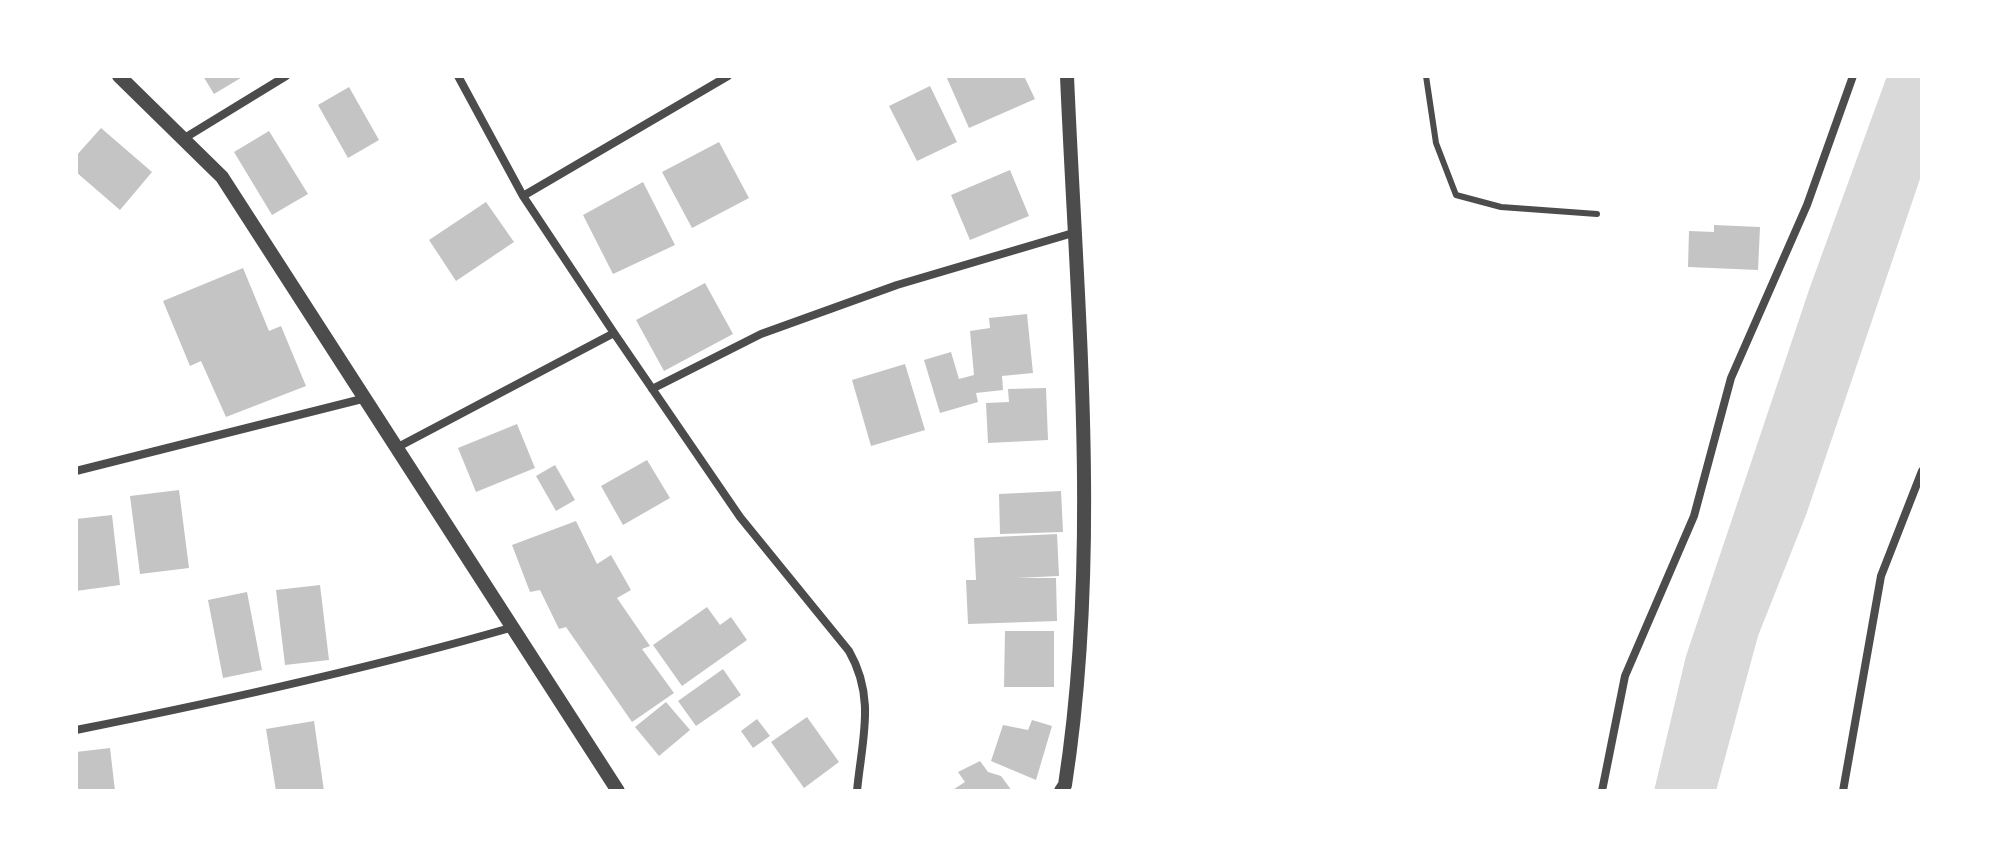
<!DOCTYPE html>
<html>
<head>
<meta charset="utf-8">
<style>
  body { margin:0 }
  #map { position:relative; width:1998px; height:867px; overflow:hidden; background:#fff; font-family:"Open Sans",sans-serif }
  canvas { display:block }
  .frame { position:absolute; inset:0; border:78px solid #fff; pointer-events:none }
</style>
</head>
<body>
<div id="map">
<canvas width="1998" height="867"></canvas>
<div class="frame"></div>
</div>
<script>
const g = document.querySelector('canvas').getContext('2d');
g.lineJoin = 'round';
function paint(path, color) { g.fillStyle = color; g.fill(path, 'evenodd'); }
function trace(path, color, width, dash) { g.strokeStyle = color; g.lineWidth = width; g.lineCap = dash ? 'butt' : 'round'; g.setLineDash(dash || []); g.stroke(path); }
const water = new Path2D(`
  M1887,76H1922V173L1806,515L1758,636L1716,791H1654L1686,656L1810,287Z`);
const building = new Path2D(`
  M203,76H244L214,94Z
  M946,76H1024L1035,99L969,128Z
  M930,86L957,142L917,161L889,106Z
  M349,87L379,140L348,158L318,105Z
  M101,128L152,172L120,210L76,172V156Z
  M269,131L308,194L272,215L234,152Z
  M719,142L749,198L692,228L662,172Z
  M1010,170L1029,216L970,240L951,195Z
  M643,182L675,245L613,274L583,215Z
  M486,202L514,242L456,281L429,240Z
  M1714,225L1760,227L1758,270L1688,267L1689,231L1714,232Z
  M243,268L269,331L281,326L306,386L226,417L201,361L190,366L163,301Z
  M705,283L733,334L664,371L636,320Z
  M1027,314L1033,373L1002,376L1003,390L976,393L978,402L940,413L924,360L951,352L959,379L974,375L970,331L990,328L989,318Z
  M905,364L925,430L871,446L852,380Z
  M1046,388L1048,440L988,443L986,403L1009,402L1008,389Z
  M517,424L535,468L476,492L458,448Z
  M647,460L670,498L623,525L601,486Z
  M555,465L575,500L556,511L536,476Z
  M179,490L189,568L140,574L130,496Z
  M1061,491L1063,532L1000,534L999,494Z
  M112,515L120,585L76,591V519Z
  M576,521L597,564L611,555L631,590L617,598L650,646L642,649L674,693L632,722L566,627L559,629L540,590L530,592L512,545Z
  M1057,534L1059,576L1017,578H1056L1057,621L968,624L966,580H976L974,538Z
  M320,585L329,660L285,665L276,590Z
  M247,592L262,670L223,678L208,600Z
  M707,607L720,625L731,617L747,640L682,686L653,645Z
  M1005,631H1054V687H1004Z
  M723,669L741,695L696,726L678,701Z
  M666,702L690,730L659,756L635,727Z
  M807,717L839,762L804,788L771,742Z
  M757,719L770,736L753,748L741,731Z
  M1032,720L1052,726L1036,780L991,761L1003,725L1028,730Z
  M314,721L324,791H276L266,729Z
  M110,748L115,791H76V752Z
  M980,761L988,772L1001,776L1012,791H951L965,782L958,772Z`);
const service = new Path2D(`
  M1426,76L1436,143L1456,195L1501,207L1597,214`);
const minor = new Path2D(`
  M458,76L523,196L614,333L740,517L849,651C876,698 862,739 857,791
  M183,139L286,76
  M523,196L728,76
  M652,389L761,334L897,285L1073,233
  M398,447L614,333
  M76,471L366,398
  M76,730C222,701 367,669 510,628
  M1602,791L1625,676L1694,516L1731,378L1807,205L1853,76
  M1843,791L1881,576L1922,471`);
const tertiary = new Path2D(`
  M119,76L222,177L618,791
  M1061,791L1065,785C1101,552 1077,311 1067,76`);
paint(water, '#d9d9d9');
paint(building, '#c4c4c4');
trace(service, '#4c4c4c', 6);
trace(minor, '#4c4c4c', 8);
trace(tertiary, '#4c4c4c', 14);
</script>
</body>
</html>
